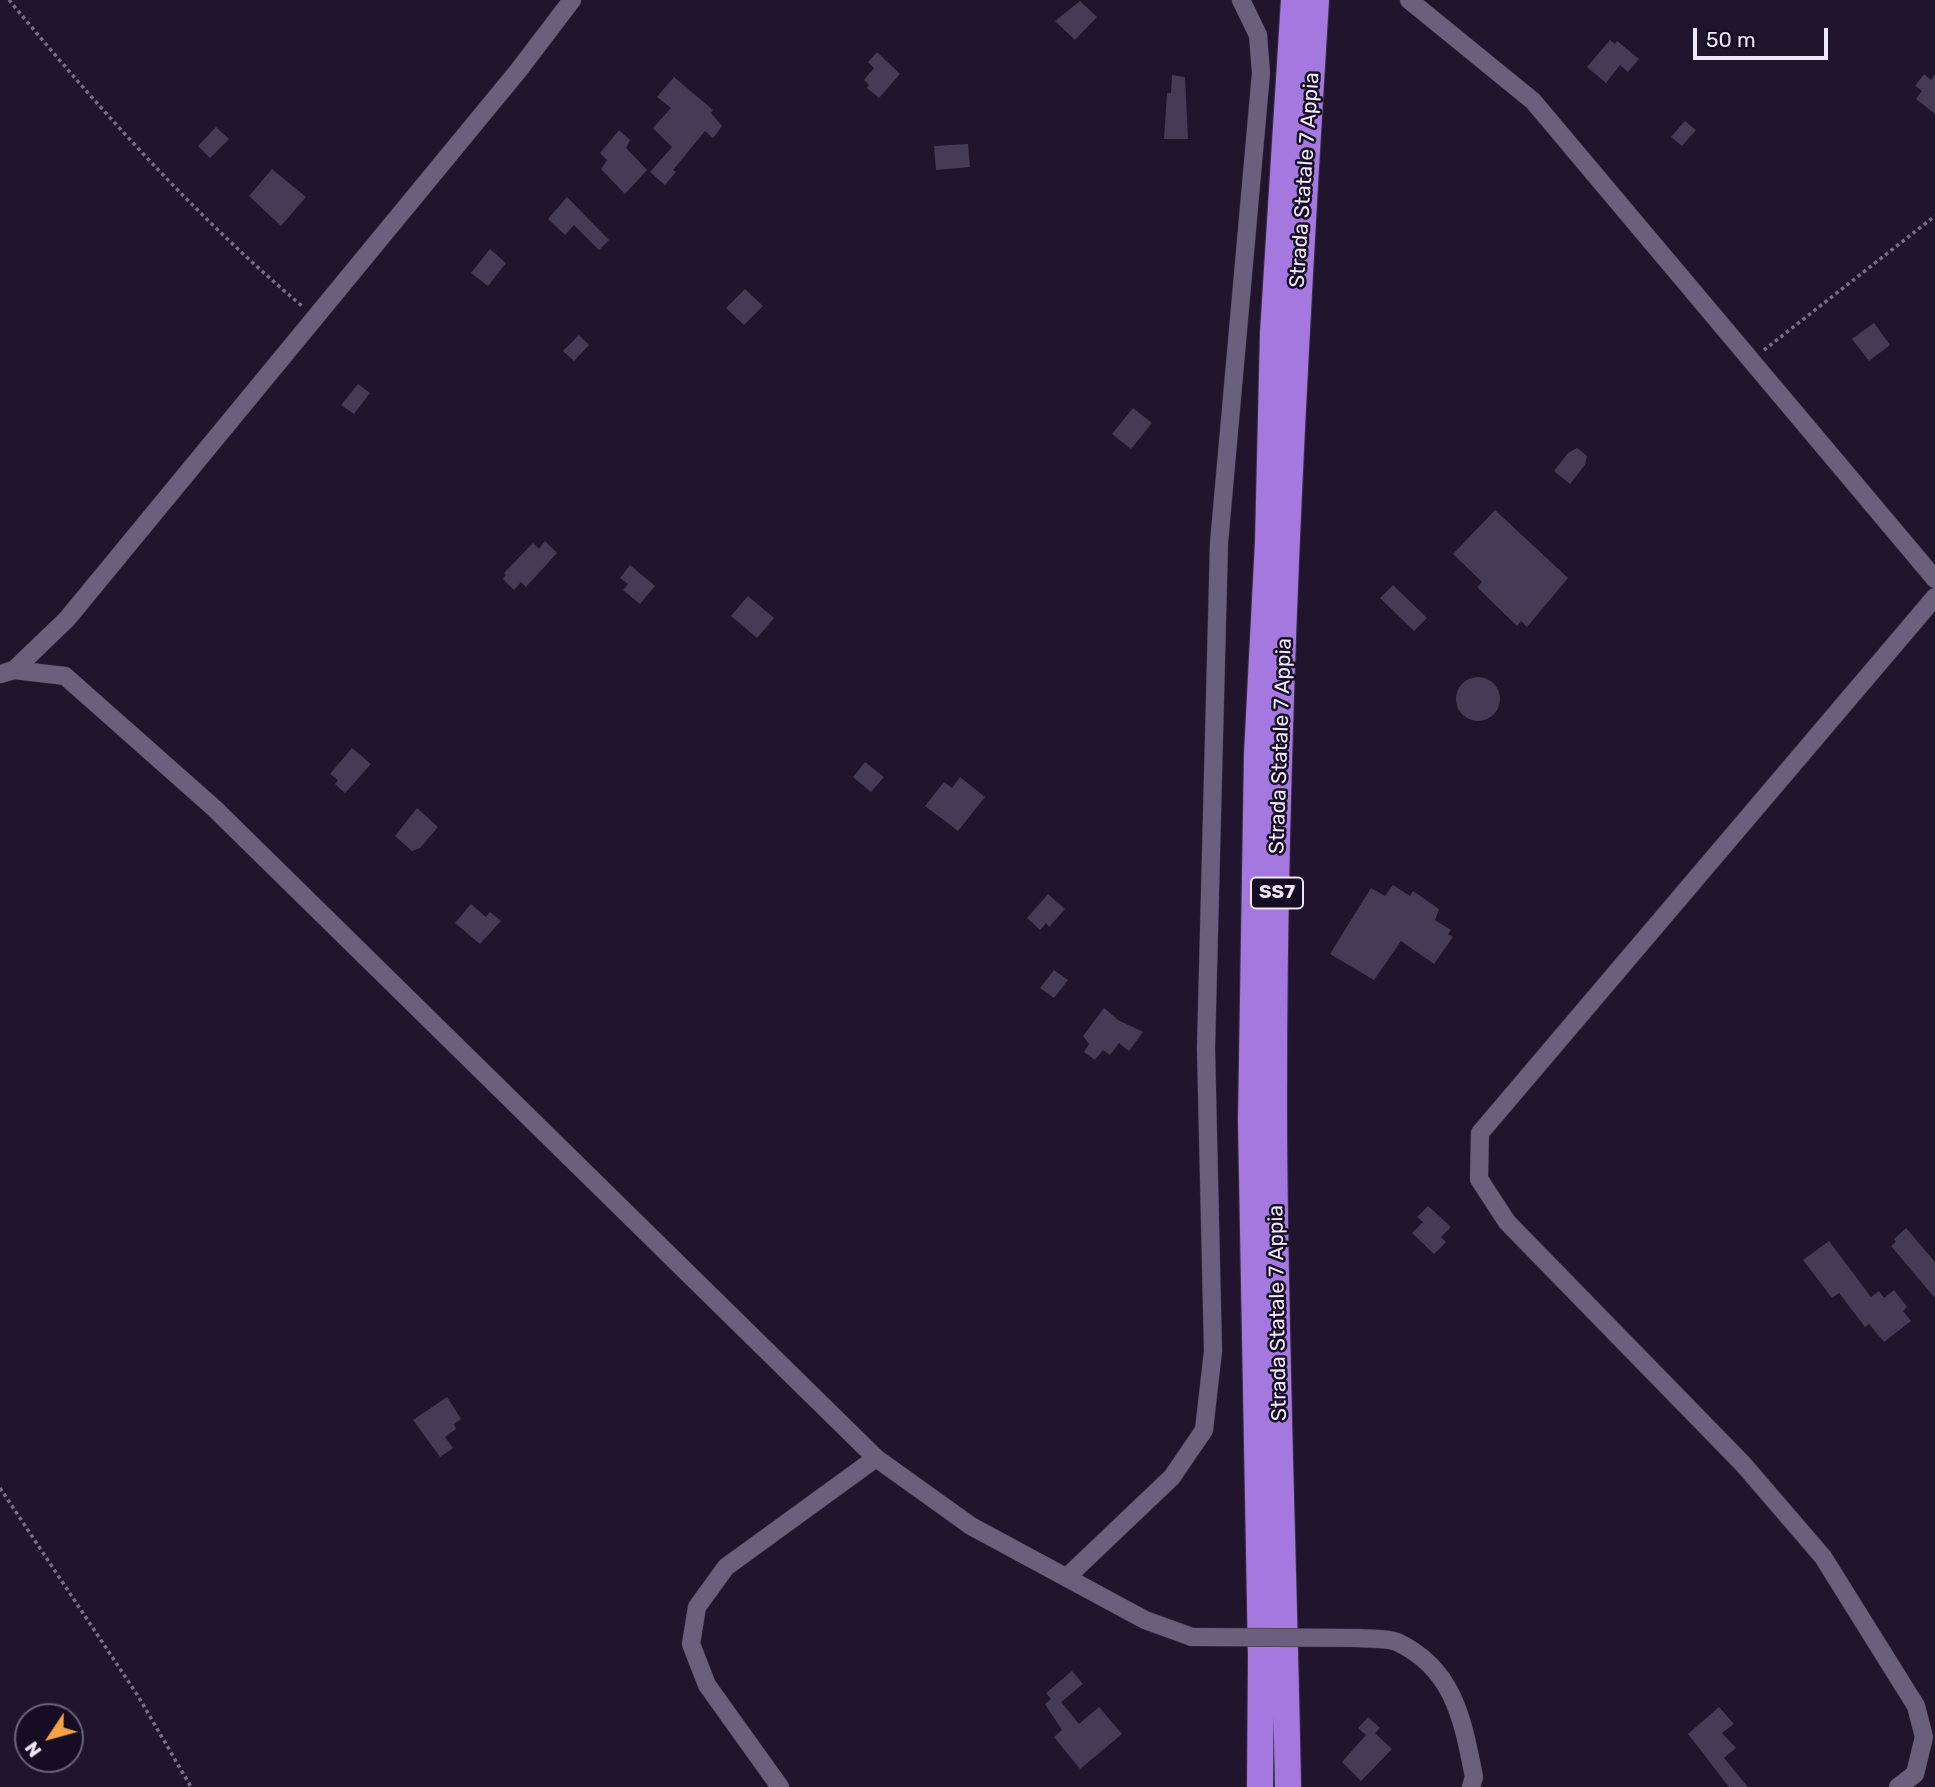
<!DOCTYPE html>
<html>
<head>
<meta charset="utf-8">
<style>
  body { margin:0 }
  #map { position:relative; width:1935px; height:1787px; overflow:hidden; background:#20152d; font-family:Rubik,sans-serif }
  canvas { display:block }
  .north { position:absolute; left:14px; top:1703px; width:70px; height:70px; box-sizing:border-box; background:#160c23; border:2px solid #6c6479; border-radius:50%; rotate:234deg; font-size:19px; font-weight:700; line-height:28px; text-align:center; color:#eee8f9 }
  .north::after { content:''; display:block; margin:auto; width:24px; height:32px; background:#f4a344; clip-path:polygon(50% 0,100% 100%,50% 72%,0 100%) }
  .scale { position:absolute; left:1693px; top:28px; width:135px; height:32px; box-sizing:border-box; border:4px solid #eee8f9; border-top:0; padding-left:9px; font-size:21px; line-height:24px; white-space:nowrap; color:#eee8f9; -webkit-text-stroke:5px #160c23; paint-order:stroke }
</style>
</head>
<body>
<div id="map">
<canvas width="1935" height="1787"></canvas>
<div class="north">N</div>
<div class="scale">50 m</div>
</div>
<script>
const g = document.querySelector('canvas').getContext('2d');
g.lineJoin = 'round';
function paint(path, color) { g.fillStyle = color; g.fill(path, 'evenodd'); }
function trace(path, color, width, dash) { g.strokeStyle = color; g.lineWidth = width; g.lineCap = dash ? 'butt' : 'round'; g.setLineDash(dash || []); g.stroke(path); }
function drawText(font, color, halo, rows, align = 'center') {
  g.font = font + ' Rubik,sans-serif'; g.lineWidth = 5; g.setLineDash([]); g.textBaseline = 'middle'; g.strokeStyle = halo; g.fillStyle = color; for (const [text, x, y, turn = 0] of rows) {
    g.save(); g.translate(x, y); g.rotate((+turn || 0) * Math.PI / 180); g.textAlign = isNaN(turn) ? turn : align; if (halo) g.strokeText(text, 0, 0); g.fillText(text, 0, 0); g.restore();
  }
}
const building = new Path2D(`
  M1080,1L1097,17L1075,40L1055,21Z
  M1610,40L1615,44L1617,41L1639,59L1628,72L1620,65L1606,83L1587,67Z
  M877,52L900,74L879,98L867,88L869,85L864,80L874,68L868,62Z
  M1924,74L1931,80L1935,74V114L1916,99L1922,91L1915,86Z
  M1172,75L1185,77L1188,139H1164L1167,93H1171Z
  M674,77L713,110L711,113L722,126L713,138L705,131L673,170L676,172L665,185L650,172L672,147L653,128L671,108L657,97Z
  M1685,121L1696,130L1682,146L1671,137Z
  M216,127L229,139L210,158L198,146Z
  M619,130L630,140L626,148L647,170L625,194L601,169L607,160L600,153Z
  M968,144L970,167L936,170L934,146Z
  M272,169L306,197L281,226L249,196Z
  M567,197L609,240L599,250L574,225L565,235L548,219Z
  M490,249L506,263L488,286L471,273Z
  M745,289L763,306L744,325L726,308Z
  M1874,323L1890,345L1869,361L1852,339Z
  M579,335L589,345L574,361L563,351Z
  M358,384L370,393L354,414L341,405Z
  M1133,408L1152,423L1131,449L1112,434Z
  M1577,448L1587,456L1585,465L1570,484L1554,471L1568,453Z
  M1495,510L1568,578L1527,627L1521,621L1517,626L1477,587L1482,582L1453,554Z
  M545,541L557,553L526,587L521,582L514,590L503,579L506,575L504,573L533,543L539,549Z
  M630,565L655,586L640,604L623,590L628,584L620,578Z
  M1393,585L1427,618L1414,631L1380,598Z
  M748,596L774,618L757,638L731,616Z
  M1456 699a22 22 0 1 1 44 0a22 22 0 1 1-44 0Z
  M352,748L371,764L345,793L335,784L338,780L330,774Z
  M865,762L884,777L871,792L853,777Z
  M960,777L985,797L958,831L925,806L944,782L952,788Z
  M417,808L438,827L420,848L412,851L395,836Z
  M1393,885L1410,896L1413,891L1439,909L1435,920L1451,930L1448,934L1453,937L1434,964L1401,941L1374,980L1330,954L1371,888L1385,896Z
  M1048,894L1065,909L1049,927L1046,923L1040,930L1027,918Z
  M471,904L486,917L490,912L501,921L480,944L455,923Z
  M1054,970L1068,980L1054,998L1040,988Z
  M1104,1008L1118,1020L1143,1032L1129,1051L1119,1043L1110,1055L1103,1050L1095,1060L1084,1052L1089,1044L1083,1036Z
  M1428,1206L1451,1227L1441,1237L1446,1242L1434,1254L1412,1233L1423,1222L1417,1217Z
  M1906,1228L1935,1262V1298L1891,1246L1896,1242L1894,1239Z
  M1829,1241L1871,1297L1879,1291L1884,1298L1894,1290L1907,1307L1903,1311L1911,1321L1884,1342L1869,1324L1865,1327L1839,1293L1832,1298L1803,1260Z
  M447,1397L461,1419L454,1424L456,1429L445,1437L453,1448L440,1457L413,1420Z
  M1072,1671L1083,1684L1061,1702L1079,1724L1099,1707L1122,1734L1080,1769L1054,1737L1062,1730L1045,1704L1051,1699L1046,1693Z
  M1719,1707L1734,1724L1722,1733L1736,1748L1724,1758L1748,1787H1729L1688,1734Z
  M1368,1717L1380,1728L1375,1733L1392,1749L1361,1781L1342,1762L1366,1735L1358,1728Z`);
const path = new Path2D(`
  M9,0C100,110 193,214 302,306
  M1764,350L1935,216
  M0,1488L138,1696L191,1787`);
const minor = new Path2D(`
  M1409,0L1533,101L1935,579
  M14,670L65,676L214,808L876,1458L971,1526L1145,1620L1192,1637
  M0,674L14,670L67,619L518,71L572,0
  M1067,1577L1172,1477L1204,1430L1213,1351L1206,1048L1219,543L1261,73L1258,35L1241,0
  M1359,1638C1371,1639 1387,1638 1397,1642C1455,1669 1463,1722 1474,1777L1471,1787
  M780,1787L707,1685L691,1644L697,1607L726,1567L876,1458
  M1898,1787L1915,1774L1924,1737L1916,1706L1823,1557L1743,1464L1507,1222L1479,1179L1480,1133L1935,597`);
const highway = new Path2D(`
  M1260,1787L1261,1657L1251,1121L1257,754L1268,542L1273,333L1294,0
  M1288,1787C1284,1566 1275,1344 1274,1122C1273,748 1293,374 1316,0`);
const minorBridge = new Path2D(`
  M1192,1637L1359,1638`);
const shields = [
  [1277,893,52]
];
const shieldNames = [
  ["SS7",1277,893]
];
const streetNames = [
  ["Strada Statale 7 Appia",1305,180,-86],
  ["Strada Statale 7 Appia",1281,746,-88],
  ["Strada Statale 7 Appia",1278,1313,-91]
];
paint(building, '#463b56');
trace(minor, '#383043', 19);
trace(highway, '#383043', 28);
trace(path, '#776e83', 3.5, [3.5, 3.5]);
trace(minor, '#6a5f7c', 18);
trace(highway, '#a478df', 26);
trace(minorBridge, '#383043', 19, []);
trace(minorBridge, '#6a5f7c', 18);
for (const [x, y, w] of shields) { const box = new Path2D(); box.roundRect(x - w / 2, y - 15.5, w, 31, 5); g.fillStyle = '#160c23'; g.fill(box); trace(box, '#eee8f9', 2); }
drawText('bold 19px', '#eee8f9', null, shieldNames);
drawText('21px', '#eee8f9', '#160c23', streetNames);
</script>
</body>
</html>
